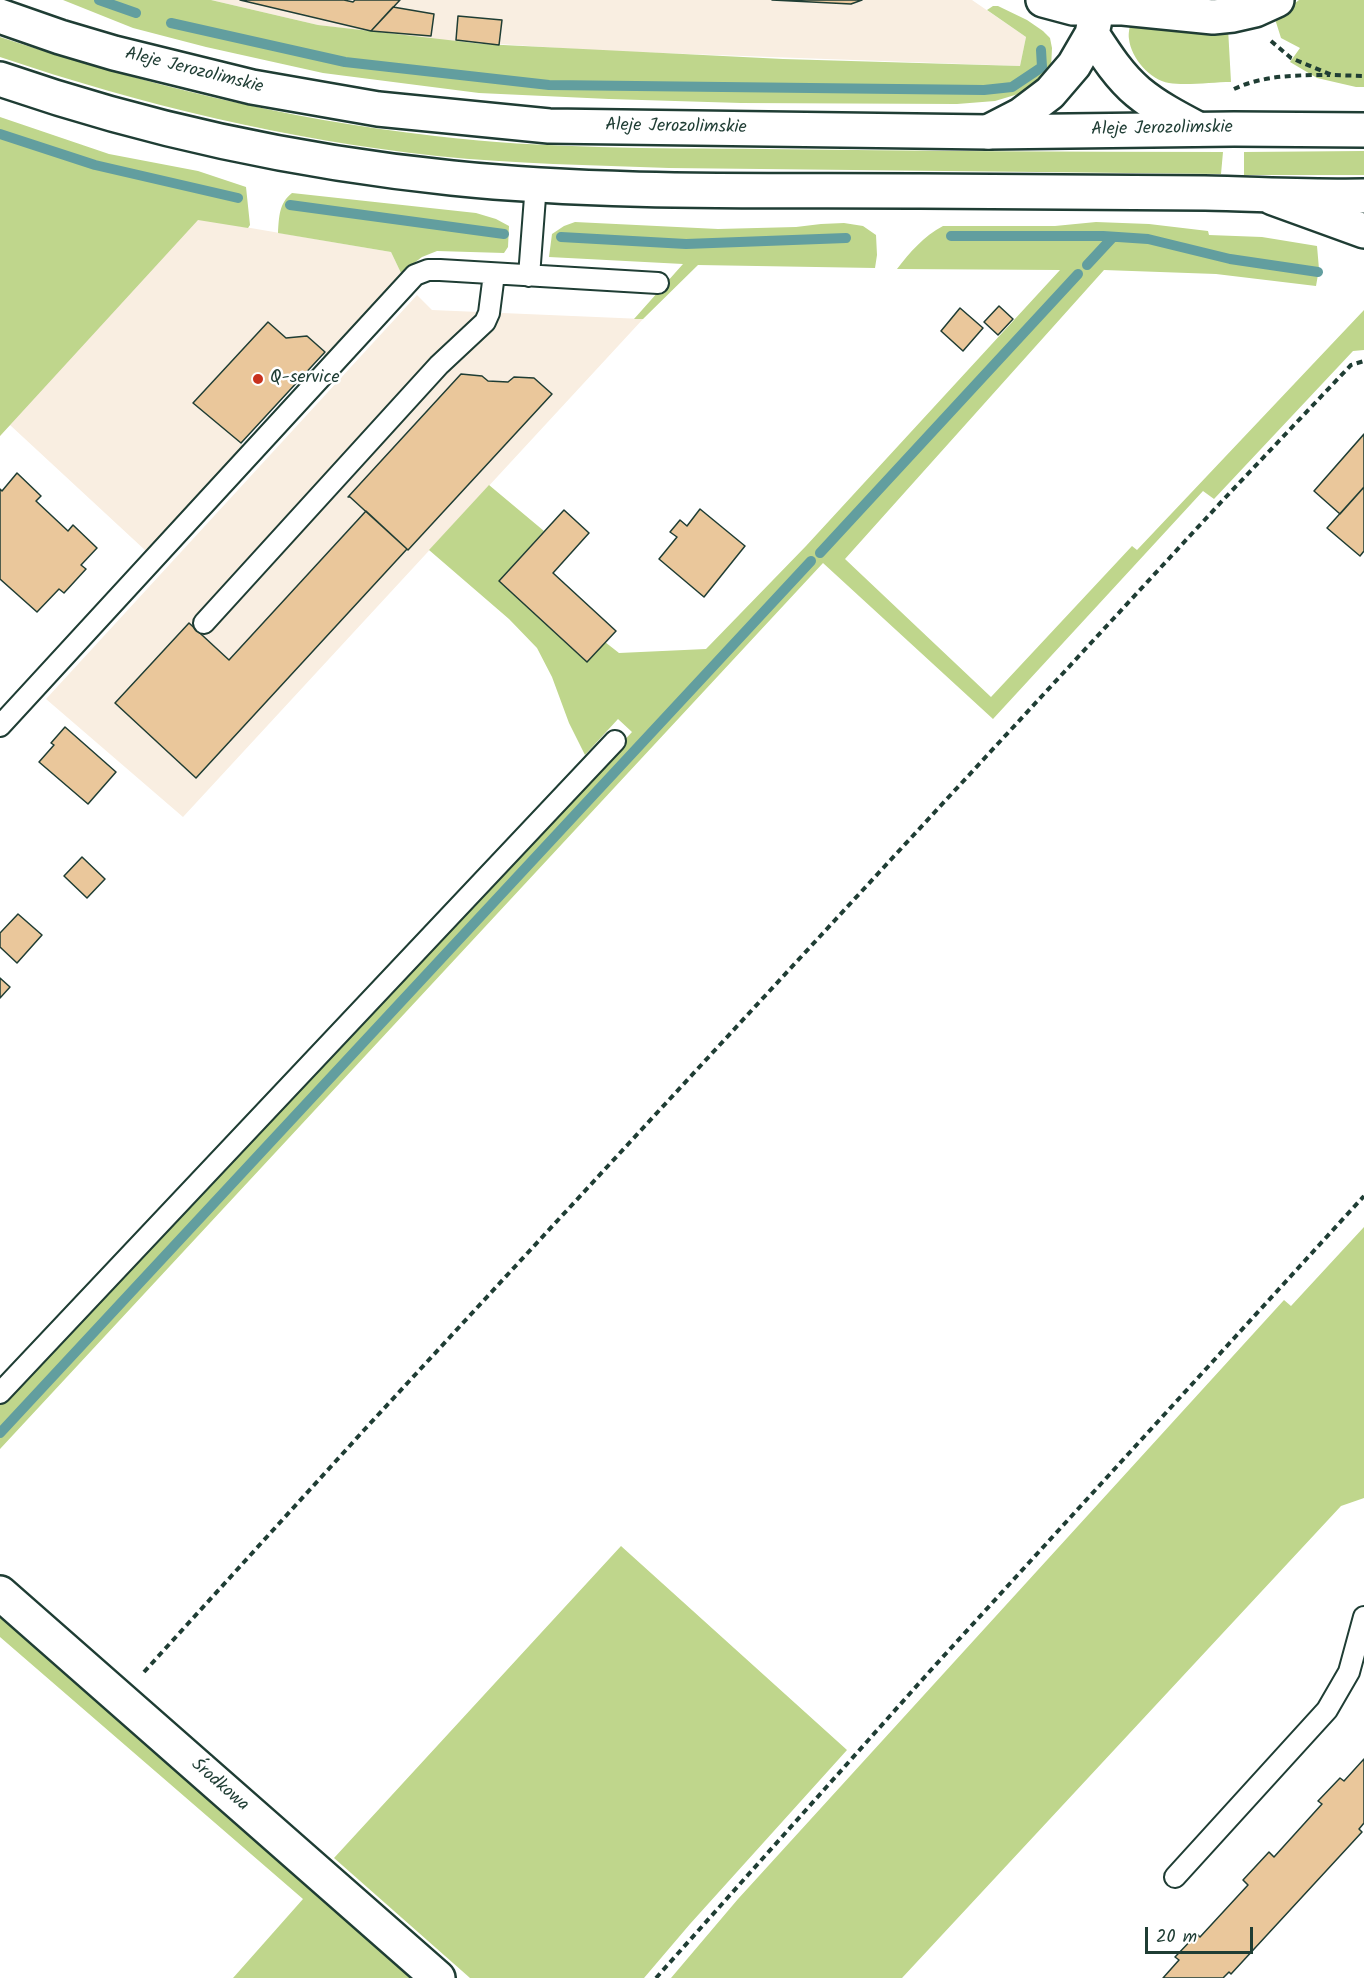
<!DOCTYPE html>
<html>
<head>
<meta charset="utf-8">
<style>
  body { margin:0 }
  #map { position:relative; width:1364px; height:1978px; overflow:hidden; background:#fff; font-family:Kalam,sans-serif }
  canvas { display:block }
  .scale { position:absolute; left:1145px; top:1927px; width:108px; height:27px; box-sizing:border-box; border:3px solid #1f3d34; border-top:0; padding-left:8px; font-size:18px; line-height:21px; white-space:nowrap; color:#1f3d34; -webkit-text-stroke:4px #fff; paint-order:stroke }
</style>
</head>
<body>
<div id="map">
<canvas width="1364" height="1978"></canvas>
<div class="scale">20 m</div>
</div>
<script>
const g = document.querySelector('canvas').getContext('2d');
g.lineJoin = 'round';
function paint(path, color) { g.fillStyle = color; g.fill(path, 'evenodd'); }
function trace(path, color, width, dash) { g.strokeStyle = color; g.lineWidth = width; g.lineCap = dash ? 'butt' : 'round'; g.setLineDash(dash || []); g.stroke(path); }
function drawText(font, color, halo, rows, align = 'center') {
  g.font = font + ' Kalam,sans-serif'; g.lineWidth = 5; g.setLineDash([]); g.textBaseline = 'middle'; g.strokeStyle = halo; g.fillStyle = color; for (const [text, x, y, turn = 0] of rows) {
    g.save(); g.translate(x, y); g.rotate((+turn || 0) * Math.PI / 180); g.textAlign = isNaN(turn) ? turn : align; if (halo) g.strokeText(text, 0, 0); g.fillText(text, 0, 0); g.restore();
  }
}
const built = new Path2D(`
  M211,0H972L1026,37L1020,66L605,51L439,40L318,25Z
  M0,158L99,193L198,219L391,252L401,273L324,357L322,355L241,443L243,446L146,551L10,425L0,436Z
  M417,295L432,310L643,319L183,817L46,699Z`);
const green = new Path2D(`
  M63,0H211L318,25L483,44L783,59L1020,66L1026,37L987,10L993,6H998L1027,20L1043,31L1050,38L1052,48L1051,68L1038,82L1025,92L995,101L957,104L741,103L609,99L479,93L323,73L206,47L133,28Z
  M1299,0H1364V87H1356L1317,78L1290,62L1300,48L1281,38L1275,19Z
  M1131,20L1228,28L1231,82C1213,82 1186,86 1169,83C1150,80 1131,58 1129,39C1128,33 1130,26 1131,20Z
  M0,37C144,84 284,119 435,136C544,149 654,148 763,149C917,151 1070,152 1223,152L1221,174L669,168C592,165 514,164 437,156C288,140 142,105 0,57Z
  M0,117L109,154L198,171L246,187L250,225L248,228L198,220L0,436Z
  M1364,151V175H1244V152Z
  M292,193L476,213L496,219L509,226L508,247L504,253L437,251L422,257L401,273L391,252L278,233C279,217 279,203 292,193Z
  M575,222L718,229L796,227L821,224L844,223L863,226L876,235L877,255L875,268L698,265L643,319H634L683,264L549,257L552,234L564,226Z
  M1096,222L1149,224L1208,231L1209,235L1262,237L1317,246L1319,269L1316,286L1216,274L1104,270L845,559L991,697L1132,546L1137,550L1364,310V350L1353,351L1214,499L1203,491L993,719L823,563L0,1449V1404L215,1179L632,732L618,719L585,755L569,723L552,677L537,648L509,619L429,550L489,485L544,531L499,581L587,662L605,642L619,653L706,649L806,546L1060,270L897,269C910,252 924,236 943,226H1055Z
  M1364,1227V1498L1341,1506L902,1978H671L738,1899L1284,1300L1291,1306Z
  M621,1546L847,1750L690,1924L644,1978H470L334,1858Z
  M0,1608L424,1978H233L303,1899L0,1637Z`);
const stream = new Path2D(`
  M99,0L136,13
  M171,23L345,62L549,85L984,90L1012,87L1042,67L1041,50
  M0,134L95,165L238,198
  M290,205L504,234
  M951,236H1103L1148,239L1230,259L1318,272
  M561,237L686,244L846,238
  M1087,265L1113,237
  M820,553L1078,274
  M0,1433L811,561`);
const building = new Path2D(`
  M240,0H344L353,2L355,0H400L371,31Z
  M772,0H862L851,4Z
  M393,7L434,14L431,36L371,31Z
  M458,16L502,20L499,45L456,40Z
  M999,306L1013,319L998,335L984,322Z
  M960,308L983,328L963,351L941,331Z
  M268,322L286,338L307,336L325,352L241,443L193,403Z
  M461,374L482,376L488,381L508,382L514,377L534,378L552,394L408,550L350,497H348Z
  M1364,434V487L1340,514L1314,491Z
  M17,473L41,496L36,501L68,531L73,525L97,548L81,565L86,569L64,593L59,589L37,612L0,579V489L2,491Z
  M1364,487V551L1360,556L1327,528Z
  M700,509L745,546L704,597L659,559L677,537L670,532L680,520L687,526Z
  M564,510L589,533L553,573L616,631L587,662L499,581Z
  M366,511L407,549L196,778L115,703L189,623L229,660Z
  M65,727L116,772L88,804L39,762L54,745L51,743Z
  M82,857L105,879L87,898L64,876Z
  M18,914L42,935L17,963L0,947V933Z
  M0,978L10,987L0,998Z
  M1364,1759V1823L1359,1829L1362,1832L1231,1974L1229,1972L1223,1978H1163L1179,1960L1175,1957L1197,1934L1200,1937L1248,1885L1243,1880L1269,1852L1274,1857L1322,1804L1318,1801L1340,1778L1344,1781Z`);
const path = new Path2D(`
  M1271,41L1291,58L1332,75L1364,76
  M1234,89C1263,75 1299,75 1330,75
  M144,1672L365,1429L1223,500L1351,365L1364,361
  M656,1978L930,1671L1364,1196`);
const service = new Path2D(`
  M529,276L536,184
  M204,623L439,365L485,322L489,313L494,274
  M0,726L415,275L428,270H440L658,283
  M0,1393L615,741
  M1175,1877L1327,1710L1349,1672L1364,1617`);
const minor = new Path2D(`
  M1043,0L1073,8H1123L1213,17L1233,15L1255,10L1277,0
  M1092,34C1105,54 1119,76 1138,92C1156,107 1177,118 1198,129
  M988,132L1021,115L1050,93L1074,65L1092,34L1099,0
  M1273,198L1364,231
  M0,1593L438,1978`);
const secondary = new Path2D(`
  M0,16L60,37L114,53L252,87L378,109L549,126L988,132L1234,129L1364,130
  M0,79C147,130 297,162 452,178C606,194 766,190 921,191C1016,192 1110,192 1205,193C1258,194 1311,197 1364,196`);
const markers = [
  [258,379,6,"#c8321e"]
];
const streetNames = [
  ["Aleje Jerozolimskie",194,72,14],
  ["Aleje Jerozolimskie",676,128,1],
  ["Aleje Jerozolimskie",1162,130,-1],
  ["Środkowa",219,1786,41]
];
const poiNames = [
  ["Q-service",270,379]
];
paint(built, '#f9eee1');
paint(green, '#bfd68c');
trace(stream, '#629e9f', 10);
paint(building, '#eac79b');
trace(building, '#1f3d34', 1.5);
trace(service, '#1f3d34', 24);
trace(minor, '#1f3d34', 38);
trace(secondary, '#1f3d34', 38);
trace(path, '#1f3d34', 4, [6, 4.5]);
trace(service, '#fff', 20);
trace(minor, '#fff', 33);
trace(secondary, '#fff', 33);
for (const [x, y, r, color] of markers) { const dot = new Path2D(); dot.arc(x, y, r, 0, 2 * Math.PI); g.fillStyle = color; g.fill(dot); trace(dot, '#fff', 2); }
drawText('18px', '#1f3d34', '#fff', streetNames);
drawText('18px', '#1f3d34', '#fff', poiNames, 'left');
</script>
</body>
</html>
